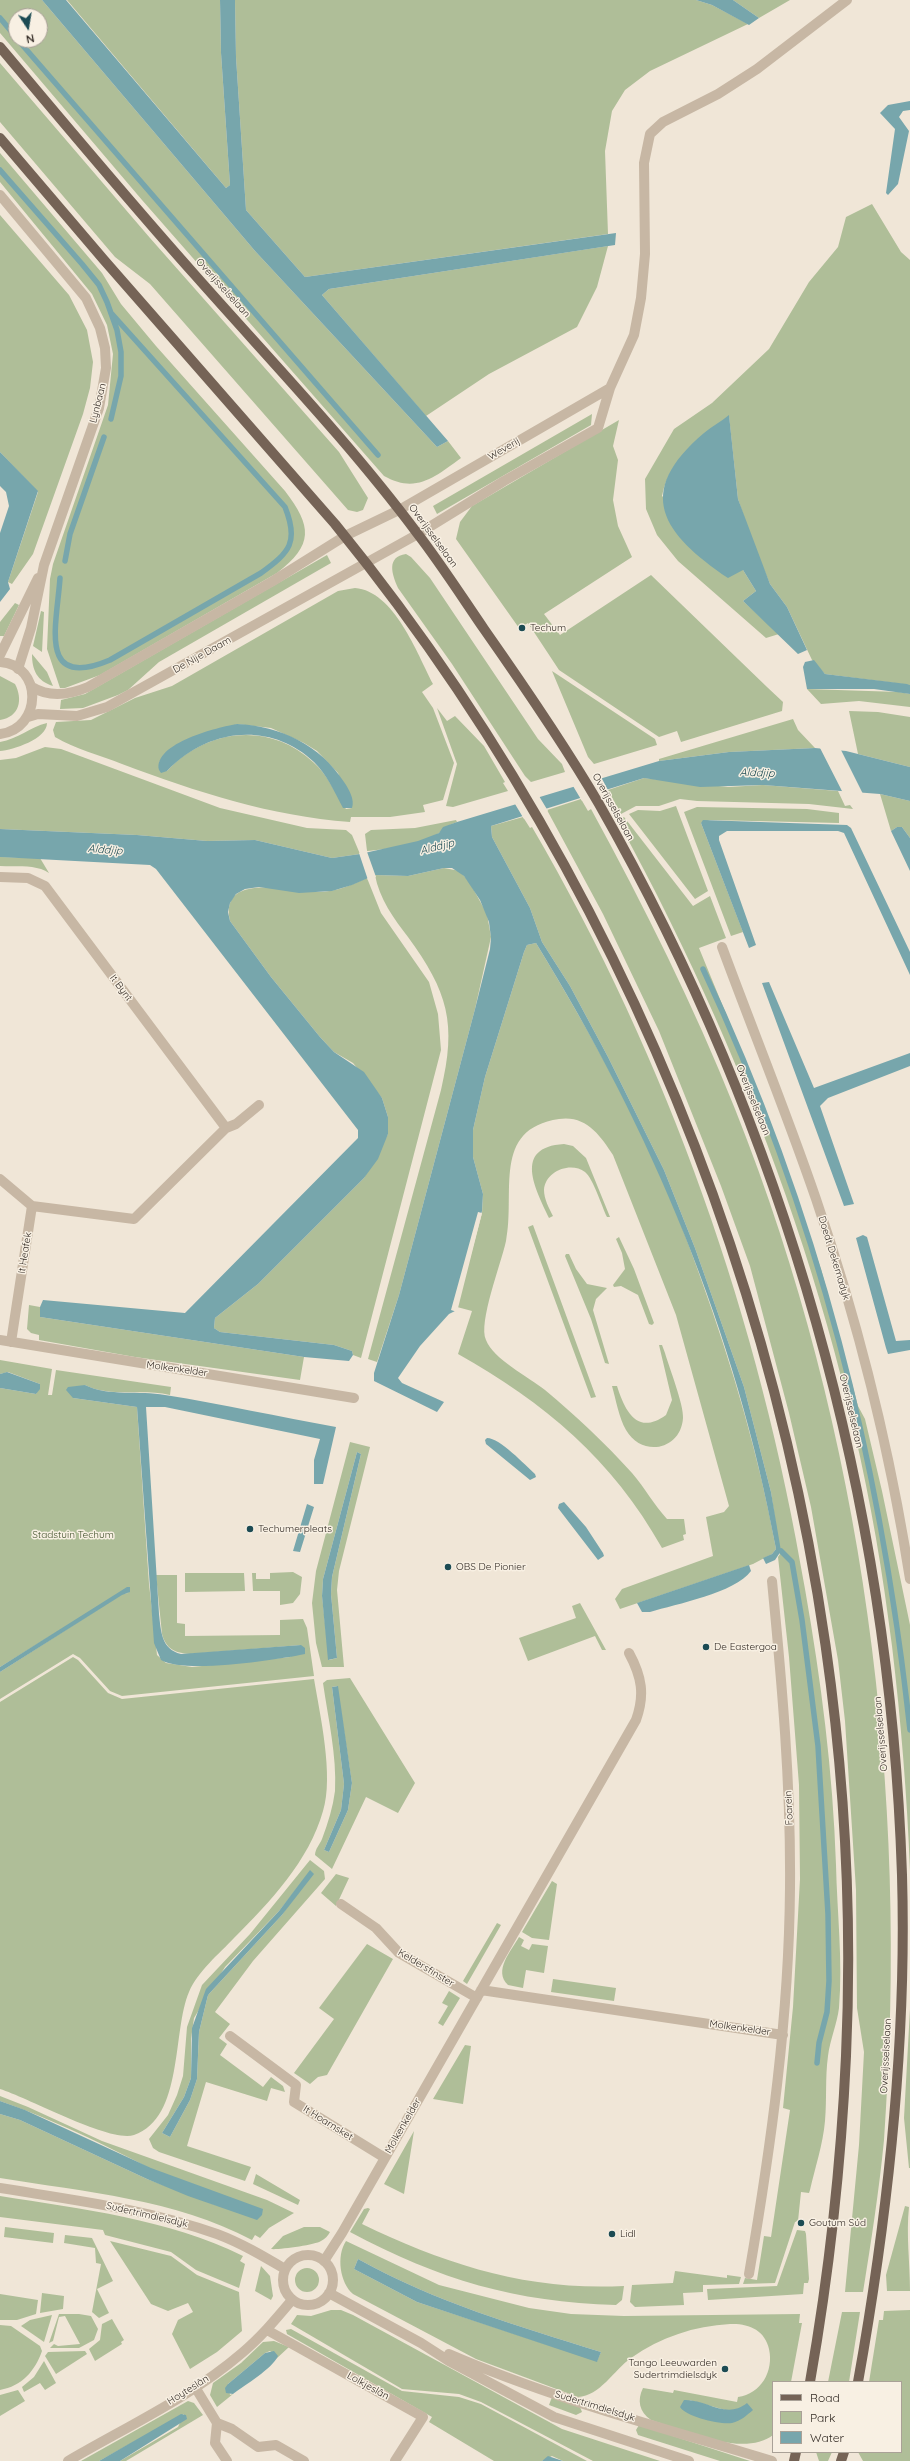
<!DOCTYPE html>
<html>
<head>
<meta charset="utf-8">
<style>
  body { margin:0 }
  #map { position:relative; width:910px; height:2461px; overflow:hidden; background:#f0e6d7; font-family:Quicksand,sans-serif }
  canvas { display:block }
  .legend { position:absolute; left:772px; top:2381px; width:130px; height:72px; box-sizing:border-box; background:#f8f0e3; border:1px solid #a9a197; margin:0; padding:5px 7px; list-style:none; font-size:12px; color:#332b25 }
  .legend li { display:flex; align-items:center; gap:8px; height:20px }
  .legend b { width:20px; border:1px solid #a9a197 }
  .north { position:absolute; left:8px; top:8px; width:40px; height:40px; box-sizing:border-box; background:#f8f0e3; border:1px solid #a9a197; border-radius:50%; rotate:168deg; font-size:11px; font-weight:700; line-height:16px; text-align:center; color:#332b25 }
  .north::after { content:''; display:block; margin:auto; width:14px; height:18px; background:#1c4b53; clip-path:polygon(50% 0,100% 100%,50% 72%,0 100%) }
</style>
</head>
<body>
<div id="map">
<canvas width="910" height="2461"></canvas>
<ul class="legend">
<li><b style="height:5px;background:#756356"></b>Road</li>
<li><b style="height:11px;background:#afbe98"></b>Park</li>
<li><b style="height:11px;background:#77a6ac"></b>Water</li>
</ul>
<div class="north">N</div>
</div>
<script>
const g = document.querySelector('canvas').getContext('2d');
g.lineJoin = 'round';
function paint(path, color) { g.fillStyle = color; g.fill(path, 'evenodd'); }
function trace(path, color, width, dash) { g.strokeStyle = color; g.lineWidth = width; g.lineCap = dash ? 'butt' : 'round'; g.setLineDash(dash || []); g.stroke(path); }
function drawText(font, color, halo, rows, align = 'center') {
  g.font = font + ' Quicksand,sans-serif'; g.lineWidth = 3; g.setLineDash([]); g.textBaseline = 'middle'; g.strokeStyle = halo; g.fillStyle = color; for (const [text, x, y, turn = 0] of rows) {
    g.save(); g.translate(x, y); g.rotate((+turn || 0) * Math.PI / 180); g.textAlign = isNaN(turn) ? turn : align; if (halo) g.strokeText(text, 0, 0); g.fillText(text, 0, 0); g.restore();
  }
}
const green = new Path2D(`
  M0,0H42L255,251L437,447L448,441L461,458C435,477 416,494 384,476L142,200L0,33ZM16,16H40V40H16Z
  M67,0H220L221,53L230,185L226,188Z
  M235,0H696L712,5L748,24L650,71L625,90L612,111L605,151L608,234L305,277L246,210L236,57Z
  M733,0H790L759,18Z
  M0,63L150,238L339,452L368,498L363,510L357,512L348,510L150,284L115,257L0,122Z
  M0,153L102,273L121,304L156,346L285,491C312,526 314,545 277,573L100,675L65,688H60L47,649L50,579L53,564L108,405L113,354L107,325L92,294L0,182Z
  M872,204L901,252L910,260V685L825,674L812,660L787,607L770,584L752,541L738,499L729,416C701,441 670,456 662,496L743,570L756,591L743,601L779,634L766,638L678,561L657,535L646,509L645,479L674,429L712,403L769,349L809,282L838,247L846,217Z
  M0,215L69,295L87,330L93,362L90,388L83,414L33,554L12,584L8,582L38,492L0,452Z
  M608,246L597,287L577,327L489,374L426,416L322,295L329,289Z
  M592,414L591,425L437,514L433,506Z
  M619,420L613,446L618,460L613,500L618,526L632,557L544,614L560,635L651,575L767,687L783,702L782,711L681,742L677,731L659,737L559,670L528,623L519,628L456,539L460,522L472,506Z
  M406,554L411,557L430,578L538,739L562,764L565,772L531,782L525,776L452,664L398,588C392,574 386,557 406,554Z
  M327,555L331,563L159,662L128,690L118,695L83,708L60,709L61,700L85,694Z
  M355,588C394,591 417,653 433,684L422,692L433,708L454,763L443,800L423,805L425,812L390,817H351L350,822C270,816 197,792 122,764C100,755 75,749 55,737L53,730L56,722L91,720L135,698L172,686L338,591ZM237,724L271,728L304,743L317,751L338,773L352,808L346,809C335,793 328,775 313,762C269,721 206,729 167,771L159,770V762Z
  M15,603L19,605L4,636H0V622Z
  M41,611L44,612L42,652L33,646Z
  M32,654L47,672L53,686C37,681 32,670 32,654Z
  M552,671L655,739L657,745L594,764L588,757Z
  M0,676L15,684C23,699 20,717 0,720Z
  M807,689L899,692L910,694V707L859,701L821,704Z
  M437,708L447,721L455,716L484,746L505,782L503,783L508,791L453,807L446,806L457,764Z
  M849,711L878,712L910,717V767L858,754Z
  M793,719L798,730L815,748L729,752L659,761V759Z
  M47,723C47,739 13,750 0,751V742C18,739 30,727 47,723Z
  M45,747L61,749L220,808L307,828L346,830L352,835L360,854L332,858L255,840L207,841L137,835L0,829V760L16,758Z
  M644,778L728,787L763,785L838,791L845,806L850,805L853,809L809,804L697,801L680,799L659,806H636L621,814L608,790Z
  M880,794L910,801V838L902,827H897L891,831Z
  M581,799L588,811L591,809C644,906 694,1006 735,1109C864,1432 910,1792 884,2140C879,2191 871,2243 863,2292H845L859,2145L864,2052L857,2008L856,1890L845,1721L838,1660L811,1507L789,1413L750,1266L721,1186L659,1031L603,914L547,810Z
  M676,806L708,891L695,899L629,814L638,810L660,811Z
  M697,807L807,809L839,813V823L710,820L701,823L743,932L731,936L684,812Z
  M523,817L530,828L532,827C669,1062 760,1321 805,1589C821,1680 833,1772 836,1865C837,1912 843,1961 839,2008C837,2024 830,2040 828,2056C825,2078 827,2099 825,2121C823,2144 815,2168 810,2190L809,2193L801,2192L798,2221L795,2222L775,2283L743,2284L745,2278L757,2280L764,2236L771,2237L790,2110L783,2108L793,2007L800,1879L799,1785L789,1657L778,1557L780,1554L771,1492L744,1387L695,1248L664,1170L608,1057L570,986L542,942L530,908L492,837L491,826Z
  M624,817L693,906L710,896L726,938L699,948L770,1121L821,1269L858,1406L865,1419L882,1491L910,1625V1871C907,1796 901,1721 892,1646C858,1357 758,1077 619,823V820Z
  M456,820L457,822C448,825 446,828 439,833C425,843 384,850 367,851L365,834L371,830L415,828Z
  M0,857L40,858L49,873C36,864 16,867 0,866Z
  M444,868L460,871L470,883L487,914L491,937L475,1009L399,1295L377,1362L368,1359L441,1090C457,1023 448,992 408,937C394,919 379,898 375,875L408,876Z
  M367,878L381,913L429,982L438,1014L441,1050L361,1358L353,1355L352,1351L334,1345L220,1332L214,1328L215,1318L258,1284L364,1178L388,1134V1117L382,1098L353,1063L334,1052L320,1037L271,977L230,921C219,871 290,892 318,892C336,892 351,885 367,878Z
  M536,943C581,1017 624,1093 660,1172C675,1207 688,1243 701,1279C733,1368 759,1456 776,1549L772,1554L753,1564L620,1609L615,1599L622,1589L713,1556L706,1517L724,1512L729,1506L676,1315L613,1155C600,1135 586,1115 559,1119C491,1129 516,1193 506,1241C501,1264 478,1323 486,1340C493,1359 529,1377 545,1390C576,1416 605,1443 632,1473C645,1488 654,1505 667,1519H684L686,1534L683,1535L684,1540L662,1548C612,1459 545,1403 458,1354L472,1311L457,1307L482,1213L483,1194L473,1157V1130L485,1077L524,952L527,945Z
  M564,1144L573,1146L586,1158L610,1217H607C602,1207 593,1178 585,1172C571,1161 545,1171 544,1190C544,1199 549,1208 553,1216L549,1218C536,1190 512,1147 564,1144Z
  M533,1225L596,1397L591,1398L528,1227Z
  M619,1237L634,1269L654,1323L652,1325L649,1324L638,1295L621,1286L614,1287L613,1285L625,1269L622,1253L616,1239Z
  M566,1254H569L576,1269L587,1284L607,1288L596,1299L593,1310L609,1364L605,1363L591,1319L565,1256Z
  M29,1305L40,1307V1317L304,1357L300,1380L135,1357L39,1340V1335L31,1333L27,1329Z
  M659,1345H662L665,1353C669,1367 684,1405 683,1418C681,1450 642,1458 626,1430C619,1418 616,1400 612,1386H617C625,1411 637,1436 666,1415L672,1400Z
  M0,1360L52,1369L48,1395H52L56,1370L171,1387L170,1395C142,1388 111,1398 85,1385L73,1398L137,1407L149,1584L157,1655L166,1663L192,1667L290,1657L301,1645L190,1654C175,1653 166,1649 162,1634L156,1575H177V1623L185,1624V1636L280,1635V1620L303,1619L307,1628L314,1676L122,1696L110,1691L80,1658L73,1654L0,1699V1672L122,1594L128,1593L130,1587L0,1667V1388L36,1394L40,1384L8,1372L0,1374Z
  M350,1442L370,1447L339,1571L337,1590L344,1667H322L316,1643L312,1603L316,1571ZM357,1452L361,1454L332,1577L331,1594L337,1658L329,1660L322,1596L323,1579Z
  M293,1572L302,1577L300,1594L293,1603L280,1605V1591H253L252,1573H256V1579H270V1573Z
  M185,1573H244L245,1591L185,1592Z
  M580,1603L606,1650H602L595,1636L528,1661L519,1638L576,1618L572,1606Z
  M73,1657L78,1660L108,1693L122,1699L314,1679C320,1715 334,1776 323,1811C309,1861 270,1902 234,1938C219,1954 198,1971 189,1992C172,2031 184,2118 134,2135C110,2143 29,2098 0,2089V1702Z
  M350,1678L415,1783L398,1813L366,1797L332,1869L315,1855C315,1849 320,1844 322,1839C328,1823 333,1807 335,1791C337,1756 328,1718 323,1683L327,1680ZM337,1686L352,1783L348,1810L329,1852L324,1850L341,1810L344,1784L332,1687Z
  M310,1860L324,1871L325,1879L253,1961L215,2012L230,2024L219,2038L227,2044L220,2055L263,2087L271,2077L283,2086L285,2092L271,2088L267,2101L206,2082L187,2146L251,2167L245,2181L159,2152L153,2148L149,2139L168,2115L177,2095L183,2076L187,2027L202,1985L250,1934ZM311,1871L282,1915L208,1995L199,2032L197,2079L190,2100L170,2137L162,2133L184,2097L191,2078V2039L194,2018L225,1967L279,1911Z
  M336,1874L349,1878L336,1906L321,1893Z
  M552,1881L557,1884L549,1940L532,1938L522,1932Z
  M497,1923L501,1925L467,1984L463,1981Z
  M519,1937L524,1940L521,1946L529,1950L532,1944L548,1946L544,1973L526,1970L523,1988L508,1985C493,1971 511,1951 519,1937Z
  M367,1944L393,1959L327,2075L318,2077L310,2084L294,2073L334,2019L319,2008Z
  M553,1979L616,1988L614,2001L551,1992Z
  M449,1991L460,1998L443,2026L438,2023L448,2006L442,2003Z
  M910,2009V2168H909L904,2118Z
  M465,2045L471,2046L463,2104L433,2099Z
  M0,2096L28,2107L102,2141L267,2200L294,2213L269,2228L260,2238L255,2235L252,2240C175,2199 85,2192 0,2178V2114L20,2120L147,2179L218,2206C148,2166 76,2128 0,2101Z
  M414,2131L404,2194L384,2184Z
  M256,2174L300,2200L298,2205L253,2184Z
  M0,2196C82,2209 168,2219 243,2256L240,2261L245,2264L239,2288L196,2270L171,2252L105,2235L103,2230L0,2217Z
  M905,2206L909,2207C906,2235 910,2262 910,2291H887L886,2275Z
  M368,2208L370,2209L362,2224C447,2265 528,2291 624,2286L622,2300L616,2305C515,2302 440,2280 350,2232L364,2209Z
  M5,2227L54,2233L53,2243L4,2237Z
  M304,2227H320L330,2232C328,2236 325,2239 321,2241C315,2245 278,2250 271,2249L283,2236Z
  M797,2230L805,2231L806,2234L809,2279L808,2283H804L803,2294L708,2300L707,2289L777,2286Z
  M65,2235L92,2238L113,2281L97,2289L109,2313L99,2318L92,2312L101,2264L96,2263L95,2248L64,2243Z
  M110,2241L171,2256L197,2275L239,2292L242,2331L217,2352L190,2369L172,2334L178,2320L193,2312L188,2303L168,2311L151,2304Z
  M346,2241L439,2285L529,2308L571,2314L624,2316L800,2314L799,2323H802L791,2382H773V2435C744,2458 682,2430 651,2420C639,2412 637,2400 643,2388L673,2393L674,2390L737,2402L738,2397C761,2394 774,2371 769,2349C765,2330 748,2323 730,2324C694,2326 661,2337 631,2358C614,2370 600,2396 578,2397L476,2359L353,2294C340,2283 336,2256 346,2241ZM358,2259C435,2302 518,2326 601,2352L597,2361L417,2302L354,2269ZM689,2400L729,2411L740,2409L725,2423Z
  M261,2266L270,2276L273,2296L271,2300L255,2291Z
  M295 2280a12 12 0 1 1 24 0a12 12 0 1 1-24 0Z
  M675,2271L727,2278V2275L741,2277L739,2284L703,2285V2292L683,2293L684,2305L635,2307L630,2302L632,2285L673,2283Z
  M42,2293L64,2296L63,2309L40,2313Z
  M0,2294L38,2300L36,2314L17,2320H0Z
  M331,2310H341L353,2315L562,2429L660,2461H593L481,2402L459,2394L402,2389L291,2324L297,2315L311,2316Z
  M910,2310V2461H863L858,2452H901V2382H869L879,2320H883L884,2311Z
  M842,2312H860L849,2382H828Z
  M59,2314H79L91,2316L98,2329L94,2340L79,2348H50L54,2344L58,2346L80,2344L65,2316L59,2317L53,2341L49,2343Z
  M52,2315L44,2342L21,2326L30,2320Z
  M112,2319L124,2340L121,2342L122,2344L95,2361L89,2349L100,2340L102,2324Z
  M0,2325L11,2326L40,2346L42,2351C35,2371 22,2386 0,2390Z
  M291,2329L402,2391L459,2397L481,2404L587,2461H563L552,2456L542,2461H494L429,2422L432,2417L287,2334L286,2330Z
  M274,2341L289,2347L276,2359L277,2356L270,2351L265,2353L228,2384L230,2395L233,2394L217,2407L210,2395L213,2383L241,2363L263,2342Z
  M85,2351L87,2354L56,2374L45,2356L48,2352Z
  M44,2361L56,2383L45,2390L40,2383L24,2392L22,2387L34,2377Z
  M18,2390L25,2401L0,2416V2395Z
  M552,2397L580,2407L582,2412L576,2415L549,2405Z
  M188,2401L194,2403L203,2415L126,2461H120L178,2427L184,2414L99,2461H81Z
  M639,2425L750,2461H720L638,2435L636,2430Z
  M816,2452H832L828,2461H819Z`);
const water = new Path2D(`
  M42,0H66L226,188L230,185L221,53L220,0H235L236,57L246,210L305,277L616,233L615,245L329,289L322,295L448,441L437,447L255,251Z
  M696,0H733L759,18L749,25L712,5Z
  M910,101V110L903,111L899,117L909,131L898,184L888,195L886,193L895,129L880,113L888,105Z
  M729,415L738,499L770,584L787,607L807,650L798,654L743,601L756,591L743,570L728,578C663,534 633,493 704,433C712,426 721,422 729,415Z
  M0,452L38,491L8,582L10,589L0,602V533L9,506L6,492L0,486Z
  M814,660L825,674L907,684L910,685V694L874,689H807L803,667L805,662Z
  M237,724C281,726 320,745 344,782C349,789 355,800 352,808H343C334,791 327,775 314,762C270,720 206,729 167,771L161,773L159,770C153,743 219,727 237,724Z
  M815,748L846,751L910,767V801L880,794L763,785L700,787L644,778L491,826L492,837L530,908L542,942L570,986L608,1057L664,1170L695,1248L744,1387L771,1492L781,1551L775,1560L766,1564L763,1558L772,1554L776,1549C736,1331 652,1131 536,943L527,945L524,952L485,1077L473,1130V1157L483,1194L482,1211L455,1311L449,1314L420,1346L398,1378L402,1383L444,1402L437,1412L374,1381V1373L399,1295L475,1009L490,949L491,938L489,922L480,900L464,876L452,868H444L408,876L375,875L352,885L332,891L299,893L259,887L245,889L236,894L230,903L228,912L230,921L271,977L320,1037L334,1052L364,1072L382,1098L388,1117V1134L378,1159L364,1178L258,1284L215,1318L214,1328L220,1332L334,1345L352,1351L353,1355L349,1361L304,1357L40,1317V1307L43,1300L185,1313L358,1138V1130L156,869L150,865L0,857V829L137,835L207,841L255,840L332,858L360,854L418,841L439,833L443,827L457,822L659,761L729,752Z
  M703,820L847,825L851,828L910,952V975L844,833L838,831H727L719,836V840L756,945L749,948L701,823Z
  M897,827H902L910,838V871L891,831Z
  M769,982L814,1088L910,1053V1066L828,1098L820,1106L854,1204L844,1206L762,983Z
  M863,1235L867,1237L896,1341L910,1340V1350L888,1354L886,1348L856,1238Z
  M7,1372L40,1384V1389L36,1394L0,1388V1374Z
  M85,1385C109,1397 139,1390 165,1395C223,1404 279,1417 336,1427L323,1484H314V1460L320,1439L165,1407H146L159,1614C161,1631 161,1649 181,1654L301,1645L305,1648V1654C277,1660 184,1674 161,1660L154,1643L137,1407L73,1398L66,1390L68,1387Z
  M487,1438C500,1438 525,1465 535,1474L536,1477L530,1480L486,1444L485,1440Z
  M357,1452L361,1454L332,1577L331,1594L337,1658L328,1660L322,1596L323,1579Z
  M564,1502L586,1527L603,1553L604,1556L598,1560L558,1508L559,1504Z
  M307,1504L314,1507L300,1552L293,1551Z
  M749,1565L751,1571C735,1593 676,1604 650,1612H642L637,1603Z
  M127,1587H130V1592L122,1595L0,1672V1667Z
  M338,1686L352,1783L348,1810L329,1852L324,1850L341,1810L344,1784L332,1687Z
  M310,1870L314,1874L282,1915L208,1995L199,2032L197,2079L190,2100L170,2137L162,2133L184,2097L191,2078L192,2028L206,1989L279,1911Z
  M0,2101L25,2110L151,2168L263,2209L262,2215L257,2220L188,2196L147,2179L20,2120L0,2114Z
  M358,2259C435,2302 518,2326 601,2352L597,2362L417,2302L354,2269Z
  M274,2351L278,2356C272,2369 245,2385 233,2394L226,2393L225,2388L228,2384L265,2353Z
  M684,2400C707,2399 726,2420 747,2403L753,2410C747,2415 741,2421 732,2423C721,2425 686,2417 680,2407Z
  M181,2414L186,2415L187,2419L120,2461H99Z
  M548,2456L563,2461H542Z`);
const pier = new Path2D(`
  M819,746L840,748L864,796L843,793Z
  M601,777L609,792L582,801L573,786Z
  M539,796L548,811L524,819L515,804Z
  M366,849L376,877L368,880L359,853Z
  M478,1212L482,1213L457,1312L451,1310Z`);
const stream = new Path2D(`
  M0,18L16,37
  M18,40L378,455
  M0,170L82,264L99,285L107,302L117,330L121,352V376L111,419
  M65,561L70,534L104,437
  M60,578C57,624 37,691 110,660L261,573C290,552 299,542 285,507L112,314
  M703,969C818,1213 881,1463 910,1730
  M781,1551L792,1562L802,1620L818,1746L828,1914L829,1981L827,2012L819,2043L817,2063`);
const minor = new Path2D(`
  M0,195L86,298L100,328L105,348L106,368L99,408L44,565L31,628L18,669
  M0,655L38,578
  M0,877L28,878L45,886L226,1128L134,1219L32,1206L0,1179
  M722,947C753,1031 787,1114 816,1199C858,1322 890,1450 910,1579
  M226,1128L236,1124L259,1105
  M0,1340L354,1398
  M11,1342L32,1206
  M341,1904L376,1928L399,1953L477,1998
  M481,1990L783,2035
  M230,2036L296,2085L294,2102L385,2158
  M324,2261L342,2233L636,1720C645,1695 642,1677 629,1653
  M749,2274C771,2146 789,2018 790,1888C791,1785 782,1684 772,1581
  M267,2330L423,2417L395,2461
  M195,2387L217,2423L215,2443L227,2461
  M217,2423L232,2429L258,2447L276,2445L304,2461
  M68,2461C126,2427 191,2397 242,2353C261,2337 276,2319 292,2300`);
const tertiary = new Path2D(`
  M0,662C44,665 42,729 0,734
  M32,687C50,698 69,695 88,687L273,581L345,536L399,510L610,388
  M28,717L38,714L77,716L107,707L418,534L504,481L598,428L610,388L634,335L641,298L645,254L644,163L650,134L663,122L718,94L757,69L847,0
  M0,2188C73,2200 147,2209 217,2234C241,2243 263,2256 285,2269
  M283 2280a25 25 0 1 1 50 0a25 25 0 1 1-50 0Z
  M329,2293L421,2343L449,2361L554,2417L689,2461
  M449,2354C553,2399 664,2428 772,2461`);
const primary = new Path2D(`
  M0,47C64,123 128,200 195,275C270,360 349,442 417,533C441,564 462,597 484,629C524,686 564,744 599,804C785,1130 890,1500 902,1875C907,2045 888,2215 858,2382
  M0,138L104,260L335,524C682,950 871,1507 846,2056C841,2166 829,2274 810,2382
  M794,2461L796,2452
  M841,2461L844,2452`);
const markers = [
  [522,628,4,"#1c4b53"],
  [250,1529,4,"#1c4b53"],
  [448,1567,4,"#1c4b53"],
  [706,1647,4,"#1c4b53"],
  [801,2223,4,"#1c4b53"],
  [612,2234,4,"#1c4b53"],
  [725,2369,4,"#1c4b53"]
];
const streetNames = [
  ["Overijsselselaan",223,288,48],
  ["Lynbaan",98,403,-76],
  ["Weverij",504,449,-30],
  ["Overijsselselaan",433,536,54],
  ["De Nije Daam",202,655,-29],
  ["Overijsselselaan",613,807,61],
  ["It Bynt",121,988,53],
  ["Overijsselselaan",753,1100,68],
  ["It Heafek",25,1253,-81],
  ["Doedt Dekemadyk",834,1258,73],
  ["Molkenkelder",177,1369,8],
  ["Overijsselselaan",851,1411,77],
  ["Overijsselselaan",881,1734,-95],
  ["Foarein",789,1808,-92],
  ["Keldersfinster",426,1968,31],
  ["Molkenkelder",740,2028,8],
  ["Overijsselselaan",886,2056,-87],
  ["It Hoarnsket",328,2123,32],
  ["Molkenkelder",403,2126,-60],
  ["Sudertrimdielsdyk",147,2215,13],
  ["Lolkjeslân",368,2386,29],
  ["Hoyteslân",188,2390,-32],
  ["Sudertrimdielsdyk",595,2406,17]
];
const poiNames = [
  ["Techum",530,628],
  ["Techumerpleats",258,1529],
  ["OBS De Pionier",456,1567],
  ["De Eastergoa",714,1647],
  ["Goutum Súd",809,2223],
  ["Lidl",620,2234],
  ["Tango Leeuwarden",717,2363,"right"],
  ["Sudertrimdielsdyk",717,2375,"right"]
];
const parkNames = [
  ["Stadstuin Techum",73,1535]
];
const waterNames = [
  ["Alddjip",757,773,2],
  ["Alddjip",437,847,-14],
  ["Alddjip",105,850,4]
];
paint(green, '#afbe98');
paint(water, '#77a6ac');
paint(pier, '#f0e6d7');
trace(stream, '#77a6ac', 5.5);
trace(minor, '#c7b7a4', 10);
trace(tertiary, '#c7b7a4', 10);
trace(primary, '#756356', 10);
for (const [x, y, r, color] of markers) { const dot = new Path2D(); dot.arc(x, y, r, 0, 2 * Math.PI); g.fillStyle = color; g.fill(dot); trace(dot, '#f8f0e3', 1.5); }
drawText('10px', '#332b25', '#f8f0e3', streetNames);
drawText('10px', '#332b25', '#f8f0e3', poiNames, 'left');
drawText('10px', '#3f502a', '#f8f0e3', parkNames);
drawText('italic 11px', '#1c4b53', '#f8f0e3', waterNames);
</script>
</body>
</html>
